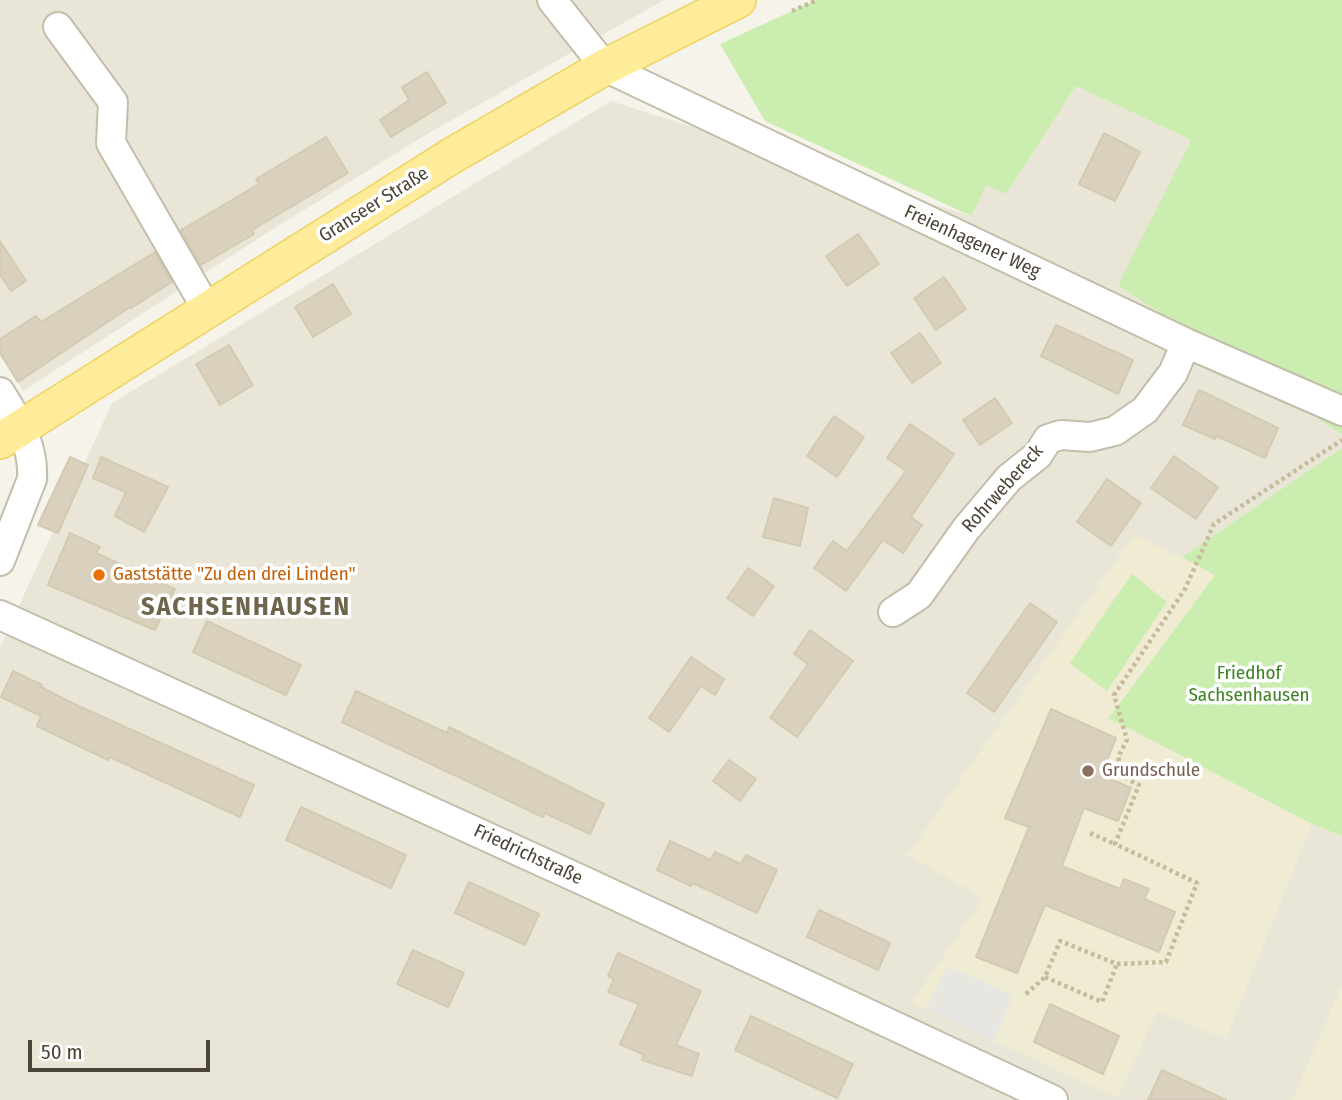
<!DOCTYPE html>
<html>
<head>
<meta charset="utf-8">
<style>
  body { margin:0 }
  #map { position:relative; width:1342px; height:1100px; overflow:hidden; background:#f6f4ea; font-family:"Fira Sans Condensed",sans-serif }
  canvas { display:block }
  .scale { position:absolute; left:28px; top:1040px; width:182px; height:32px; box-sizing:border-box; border:4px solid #4b4537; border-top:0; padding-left:9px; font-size:21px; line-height:24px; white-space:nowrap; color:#4b4537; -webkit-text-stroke:5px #fff; paint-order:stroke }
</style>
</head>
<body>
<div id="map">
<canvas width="1342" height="1100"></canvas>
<div class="scale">50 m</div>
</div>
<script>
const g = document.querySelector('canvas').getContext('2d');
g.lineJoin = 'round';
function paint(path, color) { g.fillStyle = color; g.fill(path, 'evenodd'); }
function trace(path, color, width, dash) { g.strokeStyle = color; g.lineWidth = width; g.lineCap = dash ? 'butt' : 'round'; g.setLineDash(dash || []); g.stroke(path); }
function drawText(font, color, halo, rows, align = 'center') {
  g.font = font + ' "Fira Sans Condensed",sans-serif'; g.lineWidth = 7; g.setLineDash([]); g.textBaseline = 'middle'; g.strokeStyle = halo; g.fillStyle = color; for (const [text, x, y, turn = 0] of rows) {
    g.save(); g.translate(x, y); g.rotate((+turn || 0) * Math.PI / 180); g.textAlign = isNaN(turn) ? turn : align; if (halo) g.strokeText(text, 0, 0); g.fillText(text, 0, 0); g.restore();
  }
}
const residential = new Path2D(`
  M0,0H664L429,133L270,231L23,391L0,354Z
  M1076,86L1191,140L1118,285L1342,435V448L1183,557L1216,575L1109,718L1312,824L1342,836V1100H0V647L112,403L611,101L971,216L987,185L1007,193Z`);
const education = new Path2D(`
  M1134,535L1216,575L1109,718L1312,824L1226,1039L1157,1011L1118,1098L911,1003L984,898L907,855Z
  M1342,985V1100H1292Z`);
const green = new Path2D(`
  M816,0H1342V435L1118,285L1191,140L1076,86L1006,194L987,185L971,216L765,121L720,44Z
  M1342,448V836L1312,824L1109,718L1215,575L1182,557Z
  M1132,574L1167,602L1107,691L1070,663Z`);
const parking = new Path2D(`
  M948,966L1013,996L994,1041L926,1009Z`);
const building = new Path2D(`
  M427,72L446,103L391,137L380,120L409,100L402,87Z
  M1104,133L1140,152L1115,201L1079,184Z
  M326,137L348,173L252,230L254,234L201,265L181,230L259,184L256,179Z
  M858,234L879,264L847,286L826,256Z
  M0,241L26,281L11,291L0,275Z
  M155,252L172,282L131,308L130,307L18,382L0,353V339L36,316L41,322Z
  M944,277L966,309L936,330L914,298Z
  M333,284L351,314L313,337L295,307Z
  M1056,325L1133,360L1118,394L1041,356Z
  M920,333L941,363L912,383L891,353Z
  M229,345L253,385L220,405L196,364Z
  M1199,390L1278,428L1265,458L1217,436L1215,439L1183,425Z
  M995,398L1012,423L980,445L963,420Z
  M834,416L864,437L837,477L807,456Z
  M910,424L954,454L911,517L922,525L903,553L883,540L846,591L814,568L833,541L847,551L906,471L887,458Z
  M1174,456L1218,487L1196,519L1151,488Z
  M70,457L88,465L58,533L38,525Z
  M101,457L168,487L144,532L115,516L126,492L93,478Z
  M1107,479L1141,503L1111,546L1077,522Z
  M774,498L808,508L800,546L763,537Z
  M70,533L100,547L96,553L175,589L155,630L48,585Z
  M748,568L774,586L753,616L727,598Z
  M1030,603L1057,622L994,712L967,693Z
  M207,621L301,665L286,695L193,652Z
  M810,630L853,661L797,737L770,718L808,664L794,654Z
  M691,657L724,679L715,695L701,686L669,732L649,718Z
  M13,671L42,685L41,687L72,703L254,785L240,817L110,757L108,760L37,726L41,716L1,697Z
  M356,691L447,733L449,727L604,804L590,834L545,813L543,817L342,722Z
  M1051,709L1116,738L1101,775L1131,788L1118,821L1084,808L1062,866L1120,889L1124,879L1149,889L1144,899L1175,912L1159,952L1045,905L1017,973L976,957L1029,827L1005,818Z
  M729,760L756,779L740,801L713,781Z
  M301,807L406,855L391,888L286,840Z
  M670,841L711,860L715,852L741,864L746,855L777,870L757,913L693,883L691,886L657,870Z
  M469,882L539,914L525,945L455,913Z
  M819,910L890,943L878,970L807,937Z
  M413,950L464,973L448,1007L397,984Z
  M618,953L701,991L676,1045L699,1054L692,1076L642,1060L644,1055L620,1044L639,1004L608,992L614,979L608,976Z
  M1050,1004L1119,1036L1103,1074L1034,1042Z
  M751,1016L853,1064L837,1098L735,1050Z
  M1162,1070L1226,1100H1148Z`);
const path = new Path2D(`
  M792,11L817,0
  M1090,833L1115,844
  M1045,977L1102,1002L1117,964
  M1026,994L1045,977L1060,941L1117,964L1166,962L1197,883L1115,844L1139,785L1124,777L1118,757L1127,740L1114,695L1185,589L1214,524L1342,440`);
const minor = new Path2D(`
  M552,0L605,67L1186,343L1342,411
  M58,27L113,102L111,143L208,311
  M0,392C17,420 34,444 32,479L0,561
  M893,612L919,595L966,529L1009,478L1038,455L1048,439L1061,435L1090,437L1115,431L1145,410L1173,373L1186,343
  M0,615L584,881L1053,1100`);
const major = new Path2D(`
  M0,441L453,155L605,67L738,0`);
const markers = [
  [99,575,7,"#e8710a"],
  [1088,771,7,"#8d6e63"]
];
const streetNames = [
  ["Granseer Straße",374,205,-32],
  ["Freienhagener Weg",972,242,25],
  ["Rohrwebereck",1003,489,-48],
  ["Friedrichstraße",528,855,25]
];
const foodNames = [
  ["Gaststätte \"Zu den drei Linden\"",113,575]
];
const parkNames = [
  ["Friedhof",1249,674],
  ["Sachsenhausen",1249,696]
];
const educationNames = [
  ["Grundschule",1102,771]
];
const districtNames = [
  ["SACHSENHAUSEN",246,608]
];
paint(residential, '#eae6d7');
paint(education, '#f0ebd3');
paint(green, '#cbedb0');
paint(parking, '#e7e6e1');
paint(building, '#d9d1be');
trace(building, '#d4cab1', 2);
trace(minor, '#c3bdab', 32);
trace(major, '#eed260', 38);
trace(path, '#c6bb9b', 4.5, [3.5, 3.5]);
trace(minor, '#fff', 28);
trace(major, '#ffec9a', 35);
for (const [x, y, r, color] of markers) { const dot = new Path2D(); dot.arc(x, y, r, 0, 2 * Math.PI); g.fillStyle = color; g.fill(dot); trace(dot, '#fff', 2.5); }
drawText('19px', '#4b4537', '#fff', streetNames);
drawText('19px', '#c56008', '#fff', foodNames, 'left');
drawText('19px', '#3e8324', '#fff', parkNames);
drawText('19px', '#785e54', '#fff', educationNames, 'left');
g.letterSpacing = '2px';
drawText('bold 26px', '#6f654d', '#fff', districtNames);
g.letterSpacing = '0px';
</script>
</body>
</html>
